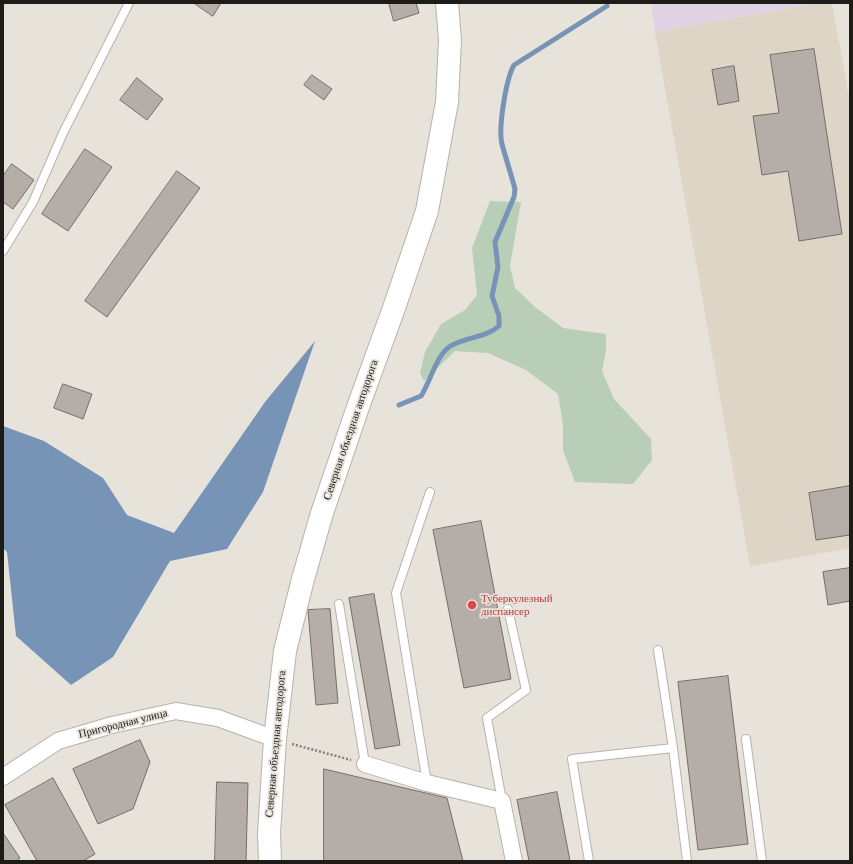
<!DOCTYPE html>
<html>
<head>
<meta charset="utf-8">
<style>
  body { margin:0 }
  #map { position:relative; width:853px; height:864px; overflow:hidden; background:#e7e2da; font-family:Georgia,serif }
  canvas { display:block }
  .frame { position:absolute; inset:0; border:4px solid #1e1c19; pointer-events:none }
</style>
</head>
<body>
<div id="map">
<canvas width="853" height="864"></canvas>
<div class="frame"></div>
</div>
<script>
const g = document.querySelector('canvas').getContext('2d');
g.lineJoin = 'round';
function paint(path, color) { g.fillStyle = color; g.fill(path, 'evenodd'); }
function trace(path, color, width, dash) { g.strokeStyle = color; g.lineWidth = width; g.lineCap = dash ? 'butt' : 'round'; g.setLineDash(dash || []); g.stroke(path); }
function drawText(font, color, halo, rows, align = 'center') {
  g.font = font + ' Georgia,serif'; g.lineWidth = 3.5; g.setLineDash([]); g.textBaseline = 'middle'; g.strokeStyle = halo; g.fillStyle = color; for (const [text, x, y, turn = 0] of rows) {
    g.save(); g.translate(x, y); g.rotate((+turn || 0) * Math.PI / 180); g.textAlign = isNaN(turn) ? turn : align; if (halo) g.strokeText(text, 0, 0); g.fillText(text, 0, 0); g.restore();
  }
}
const built = new Path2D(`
  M816,3H832L850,103V548L750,566L655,32Z`);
const industrial = new Path2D(`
  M651,3H816L655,32Z`);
const green = new Path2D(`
  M490,201L521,202L510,266L515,288L535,307L563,328L606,334V350L602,371L614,399L651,439L652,460L633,484L575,482L563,450V425L558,394L526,370L488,353L455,351L424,381L420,373L425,352L441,324L465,310L477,295L472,248Z`);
const water = new Path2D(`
  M315,341L263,492L227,549L170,561L113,657L71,685L16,636L7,552L3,548V426L44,441L103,478L127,515L174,533L265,402Z`);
const stream = new Path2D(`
  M399,405L421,396C429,384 437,355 449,347C464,337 486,338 499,326V316L492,296L498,267L495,242L514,197L515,189C511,174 506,159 502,144C498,128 506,79 514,65L607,6`);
const building = new Path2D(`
  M194,3H221L213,16Z
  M389,3H416L419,13L394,21Z
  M814,49L842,234L799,241L788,171L762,175L753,116L779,113L770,55Z
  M734,66L739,101L718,105L712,70Z
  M312,75L332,89L324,100L304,85Z
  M137,78L163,99L147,120L120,100Z
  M85,149L112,167L68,231L42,214Z
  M12,164L34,180L13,209L3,202V176Z
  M177,171L200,188L107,317L85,301Z
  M63,384L92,394L83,419L54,408Z
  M850,486V535L816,540L809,493Z
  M481,521L511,679L464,688L433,530Z
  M850,568V601L828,605L823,572Z
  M374,594L400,745L375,749L349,598Z
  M330,609L338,703L316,705L308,610Z
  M728,676L748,844L698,850L678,682Z
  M140,740L150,762L133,809L98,824L73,769Z
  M324,769L447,798L463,861H324Z
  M53,778L95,854L83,861H37L5,805Z
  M217,782L248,783L246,861H215Z
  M557,792L570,861H529L517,800Z
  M3,833L20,858L16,861H3Z`);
const path = new Path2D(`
  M292,744L351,760`);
const lane = new Path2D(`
  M3,251L33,202L63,133L129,3
  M339,604L365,764
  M658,650L673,748L687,861
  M746,739L762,861
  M427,783L396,593L430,492
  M502,801L487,718L526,690L508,609
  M589,861L572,759L673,748`);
const street = new Path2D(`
  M365,764L427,783L502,801L514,861
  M3,777L58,741L112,725L176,711L218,718L275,739`);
const secondary = new Path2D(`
  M270,861L269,833L275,739L285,651L303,579L322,513L358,407L394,308L427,211L447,102L450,40L447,3`);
const markers = [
  [472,605,5,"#e0444e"]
];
const streetNames = [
  ["Северная объездная автодорога",351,430,-71],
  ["Пригородная улица",123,724,-14],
  ["Северная объездная автодорога",276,744,-85]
];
const healthNames = [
  ["Туберкулезный",481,599],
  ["диспансер",481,612]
];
paint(built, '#ded5c7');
paint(industrial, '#e2d2e5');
paint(green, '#b9ceb6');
paint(water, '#7794b7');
trace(stream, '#7794b7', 5);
paint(building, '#b5aea8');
trace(building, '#746e69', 1);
trace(lane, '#b7b2ab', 10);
trace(street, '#b7b2ab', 18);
trace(secondary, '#b7b2ab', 24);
trace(path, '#84807a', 2.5, [2, 2]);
trace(lane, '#fff', 8);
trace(street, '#fff', 16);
trace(secondary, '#fff', 22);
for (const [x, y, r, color] of markers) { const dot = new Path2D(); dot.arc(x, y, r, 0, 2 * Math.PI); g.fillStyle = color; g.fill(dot); trace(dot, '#e7e2da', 1.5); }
drawText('11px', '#1e1c19', '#e7e2da', streetNames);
drawText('11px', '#be3a42', '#e7e2da', healthNames, 'left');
</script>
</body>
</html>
